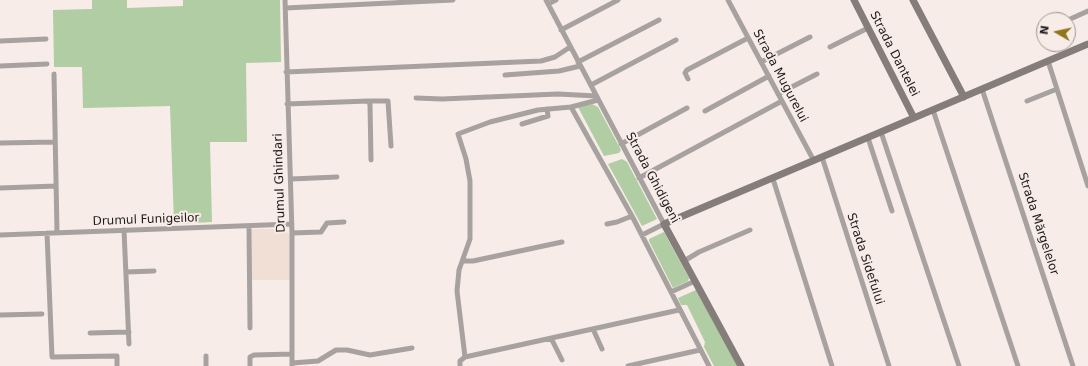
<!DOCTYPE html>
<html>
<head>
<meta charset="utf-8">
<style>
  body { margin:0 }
  #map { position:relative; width:1088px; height:366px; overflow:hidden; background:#f7ece7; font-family:"DejaVu Sans",sans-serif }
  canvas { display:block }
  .north { position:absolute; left:1036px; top:12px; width:40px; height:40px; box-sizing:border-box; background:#f7ece7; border:1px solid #a09894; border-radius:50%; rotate:279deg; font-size:11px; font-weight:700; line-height:16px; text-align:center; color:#1d1917 }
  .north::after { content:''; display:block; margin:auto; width:14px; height:18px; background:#90751a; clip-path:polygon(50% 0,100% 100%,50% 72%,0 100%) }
</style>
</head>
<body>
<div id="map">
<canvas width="1088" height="366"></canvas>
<div class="north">N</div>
</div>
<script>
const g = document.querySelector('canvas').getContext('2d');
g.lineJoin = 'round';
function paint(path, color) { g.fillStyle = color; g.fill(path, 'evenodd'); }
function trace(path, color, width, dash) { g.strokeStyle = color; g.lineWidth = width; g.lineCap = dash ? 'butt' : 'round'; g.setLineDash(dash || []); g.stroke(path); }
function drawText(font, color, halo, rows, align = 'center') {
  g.font = font + ' "DejaVu Sans",sans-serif'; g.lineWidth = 4; g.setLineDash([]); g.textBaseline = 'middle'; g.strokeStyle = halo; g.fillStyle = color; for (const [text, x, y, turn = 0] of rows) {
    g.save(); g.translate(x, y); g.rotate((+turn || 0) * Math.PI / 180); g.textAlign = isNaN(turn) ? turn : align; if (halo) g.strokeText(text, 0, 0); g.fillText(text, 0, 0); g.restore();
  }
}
const built = new Path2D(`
  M252,229H279L287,232L291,236V280H252Z`);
const green = new Path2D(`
  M92,0H127V8L183,6V0H280L281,62L246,63L247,142H210L212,222L174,224L170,106L83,108L82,67H54L53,10L92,9Z
  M592,104L598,107L621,150L619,153L604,156L578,107Z
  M622,159L627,162L657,219L642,226L608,164Z
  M664,232L689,278L688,281L673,288L649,241V239Z
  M696,290L738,366H714L704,347L705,342L687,305H681L678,298Z`);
const street = new Path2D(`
  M285,0L292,233V366
  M546,0L664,224L642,235
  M728,0L814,161
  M548,4L556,0
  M285,8L453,0
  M1068,20L1088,11
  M561,30L618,0
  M1042,32L1044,31
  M0,41L46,39
  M830,47L868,28
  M1048,61L1088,186
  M578,62L659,20
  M761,62L810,37
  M0,66L47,64
  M286,72L541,61L555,57L570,47
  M54,74L57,233
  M505,75L559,71L580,66
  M688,79L685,73L687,70L748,38
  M591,85L676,40
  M982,89L1073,366
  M778,94L817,74
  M416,98L442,99L558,94L596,96
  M368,101H388L391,146
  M1027,101L1057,89
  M287,104L368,101L370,104L371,160
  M571,107L632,216L709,366
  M933,110L1018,366
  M705,111L769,76
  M522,124L548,116L547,109
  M881,132L959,366
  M868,138L892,211
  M0,143L55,142
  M621,144L687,108
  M822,157L889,366
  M639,178L782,101
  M291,179L337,177
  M773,179L832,366
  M0,188L56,186
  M607,224L617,222L632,216
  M249,226L250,328
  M124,230L129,344
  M47,233L52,357L117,356V366
  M292,233L321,232L327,223L344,222
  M0,235L292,224
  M463,261H473L562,242
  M684,261L699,252L750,230
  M126,272L154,271
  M671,292L695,281
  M0,315L42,314
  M593,329L602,349
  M90,333L129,332
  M551,338L562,360
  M206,356V366
  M465,357L457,291L459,270L470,239V181L466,159L458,134L490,122L538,110L571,107L598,100
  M292,363L318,361L336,350H347L370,355L412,348
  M250,366V357L254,355L292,354
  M460,366V361L465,357L679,310
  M628,366L700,350`);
const secondary = new Path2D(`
  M854,0L914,118
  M913,0L964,97
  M741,366L664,224L1088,44`);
const streetNames = [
  ["Strada Dantelei",894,54,63],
  ["Strada Mugurelui",780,76,62],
  ["Strada Ghidigeni",652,178,62],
  ["Drumul Ghindari",280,183,-92],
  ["Drumul Funigeilor",146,220,-2],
  ["Strada Mărgelelor",1038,224,72],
  ["Strada Sidefului",865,259,72]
];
paint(built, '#f1ded5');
paint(green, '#b0cda3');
trace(street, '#a7a29f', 5);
trace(secondary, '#847d79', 7);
drawText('12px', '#1d1917', '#f7ece7', streetNames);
</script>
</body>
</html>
